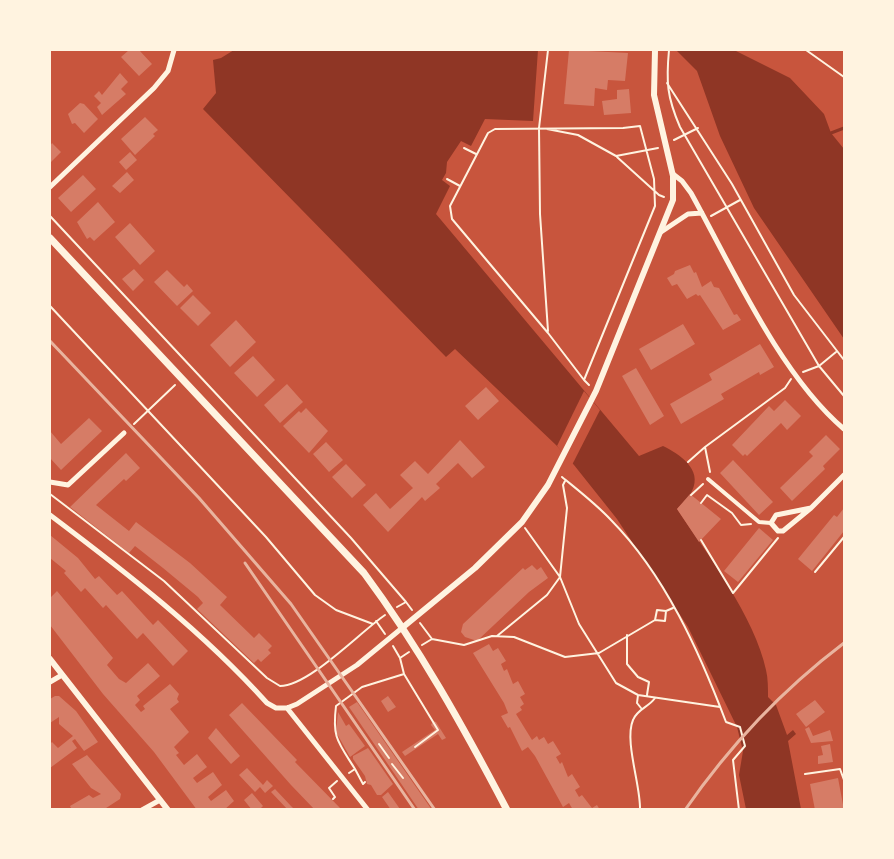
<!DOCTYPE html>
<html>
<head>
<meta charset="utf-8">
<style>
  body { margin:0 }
  #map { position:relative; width:894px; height:859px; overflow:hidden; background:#c8553d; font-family:Lato,sans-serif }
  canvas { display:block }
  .frame { position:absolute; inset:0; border:51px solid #fff3e0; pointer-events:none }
</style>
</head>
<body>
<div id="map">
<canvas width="894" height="859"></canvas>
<div class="frame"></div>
</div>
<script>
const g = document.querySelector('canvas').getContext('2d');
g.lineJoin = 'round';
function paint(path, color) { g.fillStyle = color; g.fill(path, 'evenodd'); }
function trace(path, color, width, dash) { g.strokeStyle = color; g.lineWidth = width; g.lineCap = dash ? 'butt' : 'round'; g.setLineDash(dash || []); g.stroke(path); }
const water = new Path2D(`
  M234,50H538L533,121L485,119L471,146L461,141L447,162L446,173L442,180L450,186L436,214L639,456L663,446C679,454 703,469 692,491C689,498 682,503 677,509C707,553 755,618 766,670C768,678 768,688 768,697L776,705L787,735L793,730L796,734L788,741L801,809H746L739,775L743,751L737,727L688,627L617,519L574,465L556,445L455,349L446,357L203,109L216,93L213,60L221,58Z
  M676,50H734L790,78L824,114L831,133L844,149V339L754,208L720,136L697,71Z`);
const pier = new Path2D(`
  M584,391L600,410L572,465L557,446Z`);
const stream = new Path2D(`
  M831,133L844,128`);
const building = new Path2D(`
  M129,50H139L152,64L139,76L121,57Z
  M569,50L628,53L625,81L608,80L607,90L595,88L594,106L564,104Z
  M120,73L128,82L121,89L126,94L102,115L97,107L101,103L94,96L99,91L102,95Z
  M629,89L631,113L604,115L602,101L617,99V90Z
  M80,103L84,104L98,119L84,133L75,123L72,124L68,114Z
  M145,117L158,130L153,134L155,136L135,155L121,139Z
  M52,143L61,152L50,163V146Z
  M130,152L137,160L126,170L119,162Z
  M127,172L134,180L120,193L112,186Z
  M83,175L96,189L71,212L58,198Z
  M98,202L115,222L94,241L90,237L87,239L77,222Z
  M130,223L155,251L140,265L115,237Z
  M690,265L694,273L696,272L702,287L711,281L714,287L719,288L734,315L737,314L741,320L723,330L700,295L698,296L696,294L687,299L677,284L672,286L667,278L674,274L675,271Z
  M134,269L144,280L133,291L122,279Z
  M167,270L184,287L187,284L193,291L177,306L154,282Z
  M193,295L211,313L198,326L180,308Z
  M236,320L256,342L230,367L210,345Z
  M683,324L695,344L651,370L639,349Z
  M760,344L774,367L760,375L759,372L721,394L724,399L681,424L670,404L712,380L709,374Z
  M253,356L275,380L257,397L234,373Z
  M636,368L664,416L650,425L622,376Z
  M287,384L303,402L280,423L264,405Z
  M486,387L499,401L478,420L465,406Z
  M785,400L801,416L787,430L781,423L747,456L745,454L743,456L732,445L769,406L774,411Z
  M306,408L328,431L309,453L283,426L299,411L301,413Z
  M89,418L102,431L61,470L50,458V431L61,444Z
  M826,435L840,449L823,466L825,469L792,501L780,488L813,456L809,452Z
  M460,440L485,467L472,478L458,463L436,484L440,488L425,501L422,497L388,532L363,505L376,493L390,509L413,488L400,475L415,461L428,474Z
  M326,442L343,460L329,472L313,454Z
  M126,453L140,468L126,481L124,479L96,505L129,531L136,522L190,563L227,597L220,605L254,638L259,633L272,646L268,650L271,653L261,662L258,659L254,663L197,609L203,603L198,597L163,568L135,546L129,553L70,507Z
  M733,460L773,502L759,515L720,473Z
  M346,464L366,485L352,498L332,477Z
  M690,494L721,519L699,542L677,509Z
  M844,508V531L812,571L798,559L834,515L837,517Z
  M759,528L773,540L738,582L724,571Z
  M50,535L78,558L95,579L99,576L117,595L122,591L153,625L158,620L188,651L173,666L143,633L137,639L106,605L103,608L85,588L81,592L64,573L66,571L50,558Z
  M532,565L537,570L541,567L548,578L529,592L477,641L465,637L461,632L463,624L523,568L525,570Z
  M57,591L113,658L107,665L119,679L126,683L148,663L160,676L137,696L140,700L135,705L141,712L145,709L143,706L170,684L179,694L177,699L179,702L170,709L189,732L174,747L179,753L176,755L184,765L197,754L207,767L193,778L197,783L213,772L222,785L208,797L211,801L226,790L234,801L224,810H197L154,752L103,694L50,625V598Z
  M489,644L493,651L498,648L506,661L501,664L504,671L507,669L513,684L518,681L525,694L520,697L524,704L520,707L522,710L516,714L532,740L537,736L539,740L544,737L548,744L553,741L561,754L556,757L560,764L562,762L568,777L572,774L580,787L575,790L579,797L582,795L592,808L597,805L600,810H573L569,803L563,807L535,756L528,747L522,751L510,727L508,728L501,716L508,713L504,703L473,653Z
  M55,696H59L76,711L98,742L84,751L75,739L72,741L77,748L50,768V744L52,742L58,748L73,736L59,724V717L50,723V699Z
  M388,696L396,707L388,712L381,701Z
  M815,700L825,712L806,727L796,714Z
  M357,702L432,810H419L349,707Z
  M242,703L297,760L295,762L342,810H315L291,785L229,715Z
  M338,712L346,726L349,724L365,746L350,757L336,732Z
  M433,721L436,722L446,738L442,740L438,734L405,756L402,752L435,730L431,725Z
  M809,727L813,736L830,730L833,741L811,743L805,729Z
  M216,728L240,756L231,764L208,738Z
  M830,744L833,762L818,764V756L823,755L821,746Z
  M368,748L393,784L381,795H377L371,785L367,784L365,776L353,759V756Z
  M87,755L121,794L120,799L103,810H72L70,806L89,795L93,798L101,794L91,788L72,764Z
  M247,768L263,785L267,780L273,786L265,793L260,787L255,792L239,775Z
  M838,778L844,810H815L810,784Z
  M275,789L291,806L295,810H288L271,792Z
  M388,792L400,809L398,810H391L382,797Z
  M252,793L263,806L259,810H252L244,800Z`);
const path = new Path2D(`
  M669,50C666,82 667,97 680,127L819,366L844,396
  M806,50L844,77
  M667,83L732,184L794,295L844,360
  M547,129L578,135L616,156L658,148
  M674,140L698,128
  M464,148L476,154
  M617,157L659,195L664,197
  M447,179L460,186
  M50,216L351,538L406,602
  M711,216L740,200
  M50,306L266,537L315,595L336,610L373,624
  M548,331L540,214L539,128L548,50
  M803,372L819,366L836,352
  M584,380L655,206L654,179L640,126L623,128L495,129L488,133L450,206L452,219L548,333L584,380L589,385
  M134,424L175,385
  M688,462L705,447
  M710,472L705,447L785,388L791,379
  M562,477C579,491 596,504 611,520C665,575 699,651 726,722L740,727L745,746L733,760L739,810
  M565,481L563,485L567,508L560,577L579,624L616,683L638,695L720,707
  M50,494L164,581L267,678L280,686C309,686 360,632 385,615
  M691,495L703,484
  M701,503L707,495L732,513L741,525L751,524
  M701,540L733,593L778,538
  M815,572L844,537
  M397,607L406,602L412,610
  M655,620L657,610L666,611L673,608
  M376,621L385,634
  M420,623L432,639
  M627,635V664L638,677L649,682L647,695
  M497,636L547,595L560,577L525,528
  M422,645L432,639L464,645L492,636L514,637L565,657L599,653L655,620L665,621L666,611
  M393,646L400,658L409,652
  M400,658L404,674L438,730L415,747
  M638,695L637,703L641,708
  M379,744L389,758
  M392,764L403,778
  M355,769C338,742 332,738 336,706L362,687L404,674
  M349,773L355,769L363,784L365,782
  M333,799L335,797L329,788L337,781
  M640,810C641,786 624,741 633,720C637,709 649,707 655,698`);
const service = new Path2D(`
  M805,774L840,769L844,780`);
const pedestrian = new Path2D(`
  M708,479L759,522L771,523`);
const minor = new Path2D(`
  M673,174L682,181L691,193C732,267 780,375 844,429
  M50,187L154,88L168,71L174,50
  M661,232L688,214L702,213
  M50,482L68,485L124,433
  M811,508L783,531H778L771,523L776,515Z
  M811,508L844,475
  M50,515C127,573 202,631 267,703L276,708H287L297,704L357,665L402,628
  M50,682L62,675
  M287,708L368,810
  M142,810L160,800`);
const tertiary = new Path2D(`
  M402,628L475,568L522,522L548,485L596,391L673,200V176L654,95L655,50
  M50,659L168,810`);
const secondary = new Path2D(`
  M50,238L364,573C419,647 464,728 507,810`);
const rail = new Path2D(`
  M50,341L199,498L291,604L435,810
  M245,563L415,810
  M685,810C730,745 782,690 844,643`);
paint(water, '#8f3625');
paint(pier, '#c8553d');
trace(stream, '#8f3625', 3);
paint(building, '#d67c66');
trace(path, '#fff3e0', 2);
trace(service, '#fff3e0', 2);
trace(pedestrian, '#fff3e0', 4);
trace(minor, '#fff3e0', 5);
trace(tertiary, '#fff3e0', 6);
trace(secondary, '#fff3e0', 7);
trace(rail, '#e9b49f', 3);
</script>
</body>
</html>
